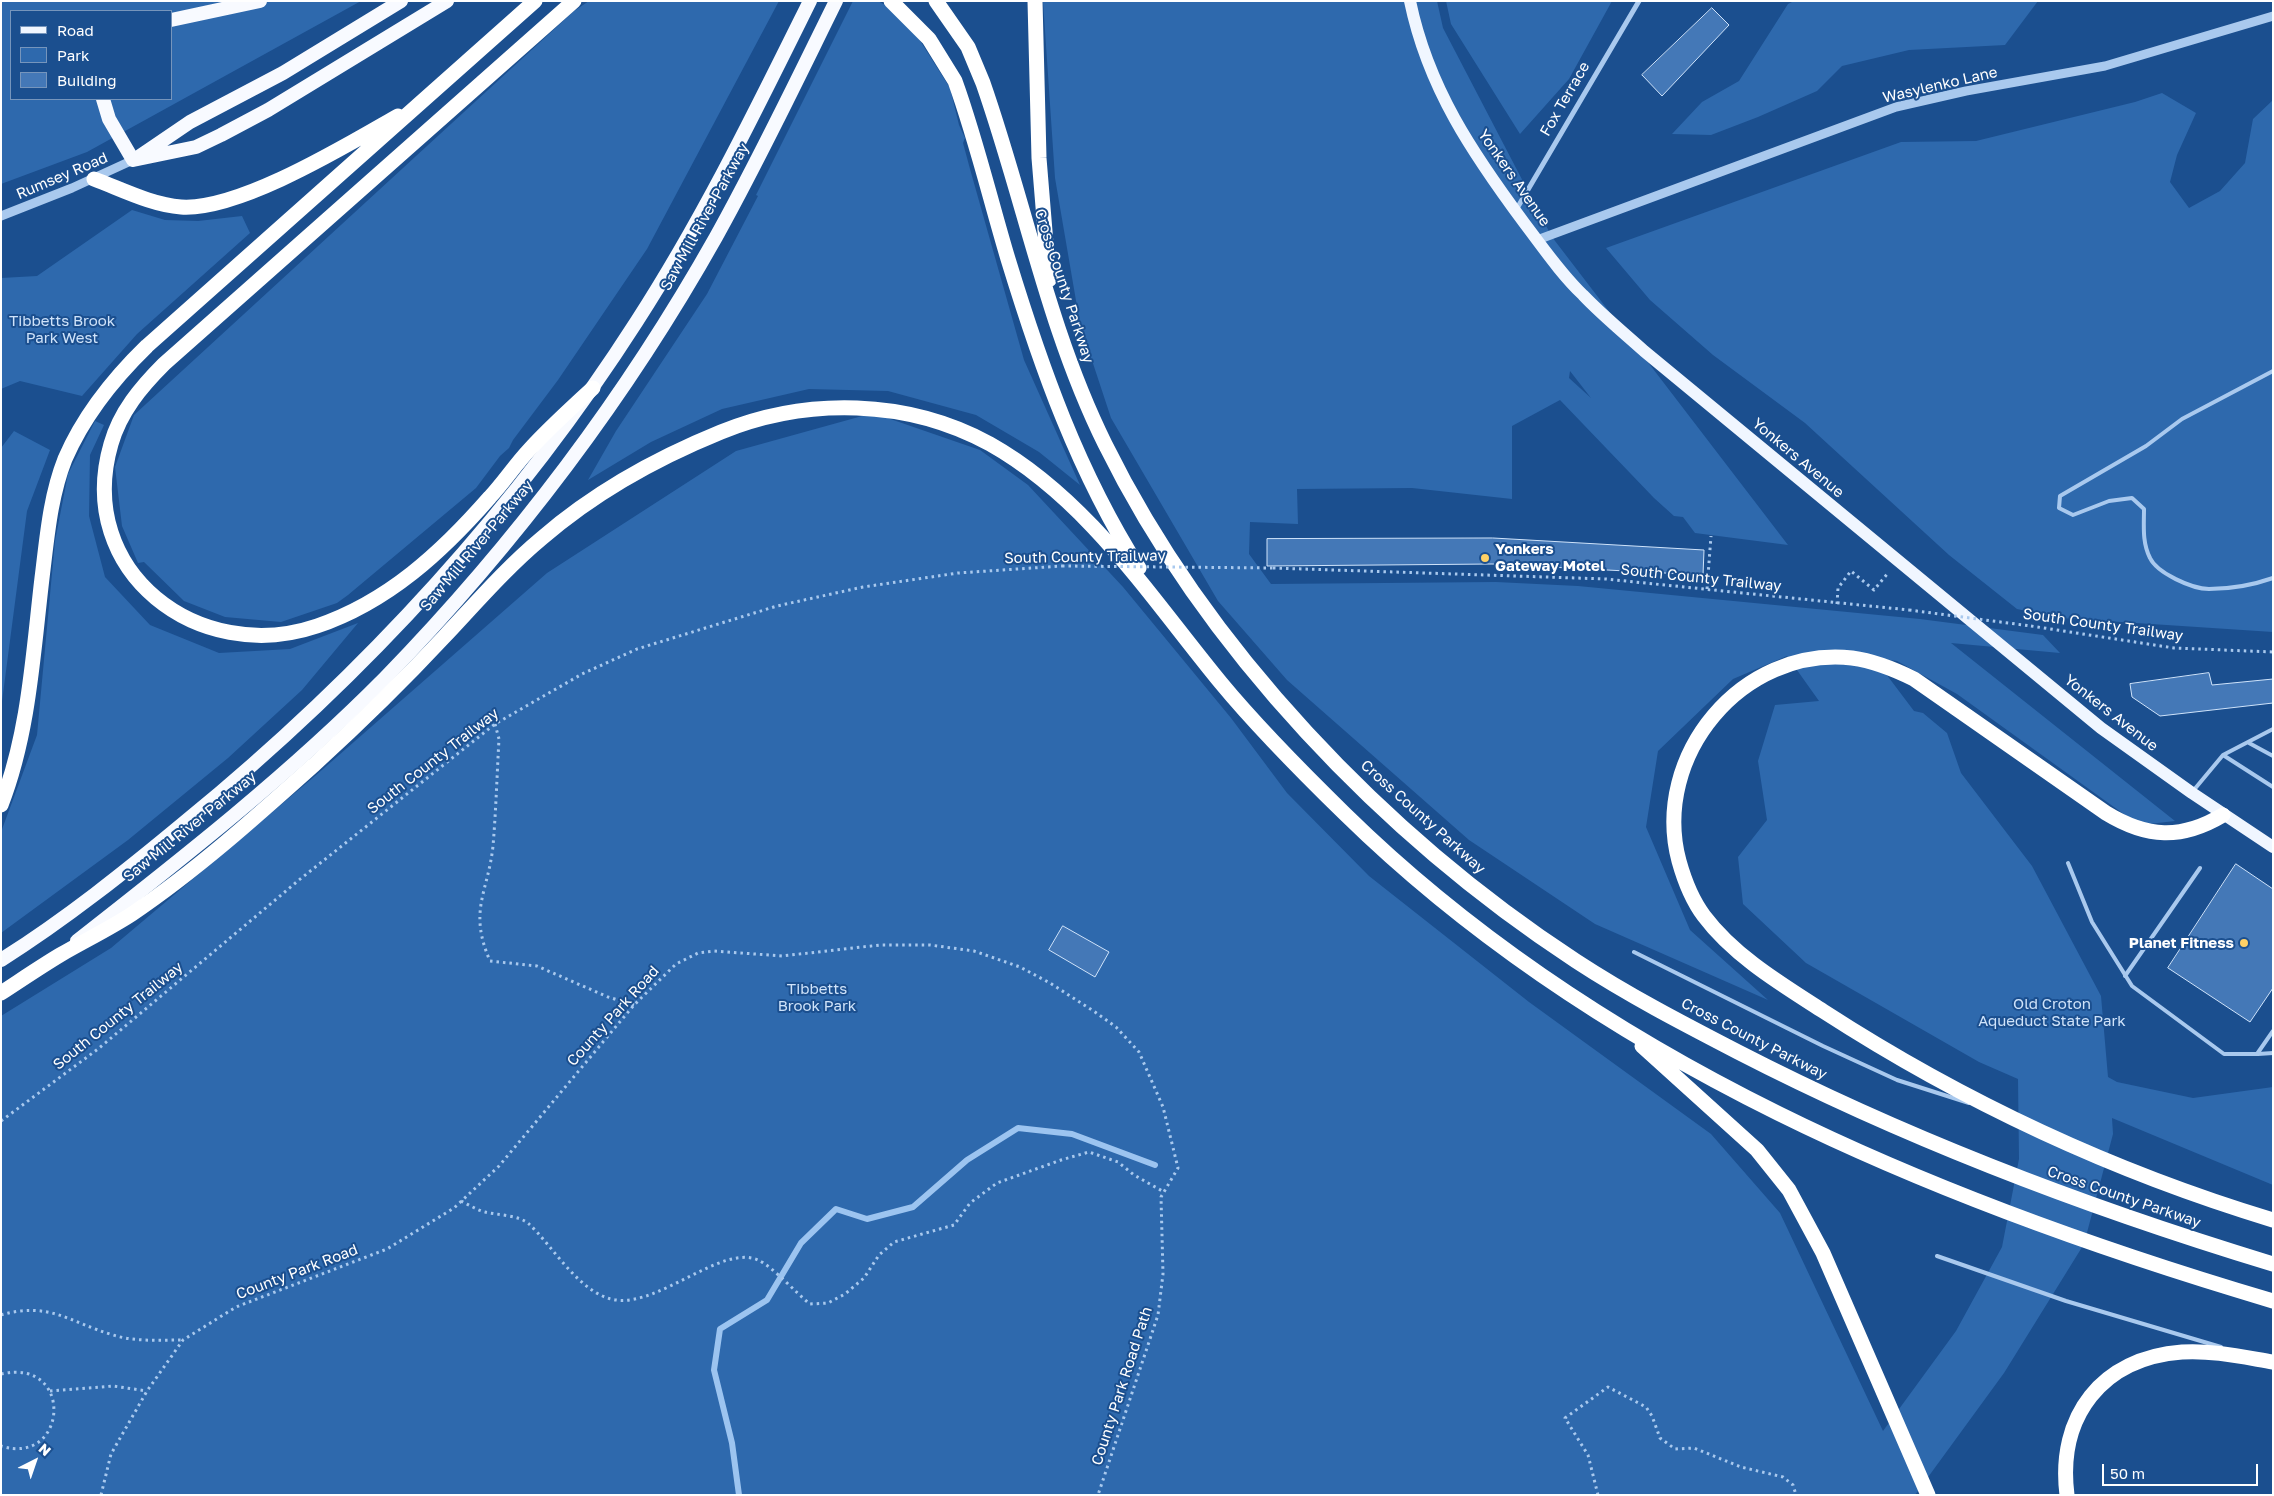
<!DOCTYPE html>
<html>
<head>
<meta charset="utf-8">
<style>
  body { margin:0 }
  #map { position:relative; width:2274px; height:1496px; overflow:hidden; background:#1b4f8f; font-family:"Golos Text",sans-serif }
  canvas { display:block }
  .frame { position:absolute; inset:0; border:2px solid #fff; pointer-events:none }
  .legend { position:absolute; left:10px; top:10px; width:162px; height:90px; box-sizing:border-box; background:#1b4f8f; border:1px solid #7695bc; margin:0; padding:6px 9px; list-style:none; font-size:15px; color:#fff }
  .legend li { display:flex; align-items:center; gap:10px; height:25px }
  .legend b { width:25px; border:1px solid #7695bc }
  .north { position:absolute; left:10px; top:1436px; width:50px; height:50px; -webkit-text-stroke:4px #1b4f8f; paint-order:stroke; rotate:41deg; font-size:14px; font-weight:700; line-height:20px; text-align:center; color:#fff }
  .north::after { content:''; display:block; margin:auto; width:18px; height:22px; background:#fff; clip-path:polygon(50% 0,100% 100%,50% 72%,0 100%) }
  .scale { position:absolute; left:2102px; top:1464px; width:156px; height:22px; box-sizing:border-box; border:2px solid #fff; border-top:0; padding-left:6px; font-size:15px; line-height:18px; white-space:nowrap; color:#fff; -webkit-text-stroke:4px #1b4f8f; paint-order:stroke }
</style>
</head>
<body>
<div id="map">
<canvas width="2274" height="1496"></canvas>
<div class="frame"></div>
<ul class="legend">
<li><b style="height:6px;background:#f0f6ff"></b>Road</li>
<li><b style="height:14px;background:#2e69ad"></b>Park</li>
<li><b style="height:14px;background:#4478b7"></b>Building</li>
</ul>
<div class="north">N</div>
<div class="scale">50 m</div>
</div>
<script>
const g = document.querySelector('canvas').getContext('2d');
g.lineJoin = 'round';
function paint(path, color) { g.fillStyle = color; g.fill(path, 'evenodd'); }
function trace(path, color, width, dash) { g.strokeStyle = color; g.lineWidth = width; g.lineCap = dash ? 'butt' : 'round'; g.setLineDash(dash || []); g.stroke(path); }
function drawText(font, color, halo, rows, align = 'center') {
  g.font = font + ' "Golos Text",sans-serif'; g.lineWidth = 4; g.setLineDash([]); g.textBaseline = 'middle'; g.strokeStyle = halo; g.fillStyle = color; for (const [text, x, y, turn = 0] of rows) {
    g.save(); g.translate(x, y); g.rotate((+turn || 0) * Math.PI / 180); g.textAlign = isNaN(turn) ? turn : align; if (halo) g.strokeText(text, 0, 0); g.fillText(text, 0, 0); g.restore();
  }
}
const green = new Path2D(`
  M1,1H361L87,152L1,184ZM11,11H171V99H11Z
  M589,1H779L647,249L558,380L513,440L509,448L500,456L476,488L348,595L337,603L281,622L225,617L184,601L144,562L138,563L122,526L115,467L134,415L574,11Z
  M853,1H878L885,5L919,39L950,88L959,125L965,138L963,143L970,169L1024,360L1080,485L1039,452L976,415L888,391L809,389L722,409L651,442L588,480L616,431L707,294L758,196L756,195Z
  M1043,1H1437L1443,28L1552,237L1788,545L1695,533L1683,517L1674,516L1654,498L1560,400L1512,426V499L1412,488L1297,489L1298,524L1250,522L1249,554L1271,584L1496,582L1578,586L1920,619L2043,635L2060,653L1951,643L2175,821L2149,824L2132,820L1957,694L1897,661L1874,658L1914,711L1923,713L1947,733L1961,773L2032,866L2101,996L2108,1077L2117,1082L2193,1098L2273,1087V1185L2112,1118L2113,1134L2084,1244L2004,1373L1915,1495H1V1016L111,948L315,776L547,573L736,451L873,413L980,450L1028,485L1123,587L1231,718L1287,793L1369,876L1529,1002L1711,1134L1780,1213L1883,1431L1956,1331L2002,1247L2019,1159L2018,1079L1979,1062L1806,963L1743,904L1738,857L1767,820L1758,761L1775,705L1819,701L1787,656L1733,679L1658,751L1646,827L1690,930L1768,1000L1595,924L1469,840L1287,680L1218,601L1111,418L1080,324L1055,178ZM1570,371L1591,398L1569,378Z
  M1446,1H1612L1569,79L1520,134L1451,24Z
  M1794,1H2038L2005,45L1909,50L1842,66L1817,91L1758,117L1711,135L1672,134L1702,102L1739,81L1788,4Z
  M2162,93L2196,113L2177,155L2170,182L2189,208L2220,191L2245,163L2253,119L2273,100V632L2060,618L2017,609L1949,555L1805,423L1713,355L1650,300L1606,248L1901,142L1976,141L2135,102Z
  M132,210L165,220L198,221L242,216L250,233L137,334L82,396L20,381L1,389V278L37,276Z
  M95,421L104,425L90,455L89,516L105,577L150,625L219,653L290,649L358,623L302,690L228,758L128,840L1,933V832L37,735L55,541L68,474Z
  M14,431L50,450L27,511L1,709V448Z`);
const stream = new Path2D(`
  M739,1495L732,1443L714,1370L720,1329L767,1300L801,1243L836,1209L867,1219L913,1207L967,1160L1018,1128L1072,1134L1155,1165`);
const building = new Path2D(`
  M1712,8L1729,25L1662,96L1642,75Z
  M1493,538L1704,550L1703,575L1492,564L1267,566V539Z
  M2209,673L2212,685L2273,679V703L2160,716L2132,697L2130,684Z
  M2236,864L2273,889V988L2250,1022L2168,968Z
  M1063,926L1109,952L1095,977L1049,950Z`);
const path = new Path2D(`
  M1273,568L1606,579L1909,610
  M1707,589L1711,536
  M1837,604L1838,588L1851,571L1874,590L1888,573
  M2031,626L2174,648L2273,652
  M495,724L499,739C497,774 496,810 493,846C488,893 468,910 490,961L537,966L608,997L634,1005
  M1,1121L98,1049L299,880L495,724L582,674L637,649L777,606L863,587L958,573L1062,566
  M461,1201C469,1205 477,1210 485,1212C497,1215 519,1215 529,1224C553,1246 580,1295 616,1300C660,1306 722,1244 758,1260C772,1266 796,1293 810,1304L828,1303L845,1294L864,1278L879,1255L894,1242L954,1225L970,1203L997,1183L1061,1160L1089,1152L1118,1162L1134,1175L1164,1192
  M1,1315C49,1301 69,1322 113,1335C135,1342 159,1340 182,1340
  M1,1374C75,1357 68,1467 1,1446
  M50,1391L113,1386L147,1391
  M101,1495L111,1454L147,1391L183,1340L236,1307L387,1249L454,1208L499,1166L634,1005L676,964L698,953L714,951L782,956L880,945H930L974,951L1020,967L1050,983L1095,1012L1116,1027L1139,1052L1163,1107L1178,1168L1161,1197L1163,1274L1158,1315L1098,1495
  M1598,1495L1588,1455L1565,1418L1608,1387L1646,1407L1652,1416L1660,1438L1675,1449L1694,1448L1741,1467L1783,1477L1793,1485L1796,1495`);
const service = new Path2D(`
  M2273,371L2182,419L2146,446L2060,496L2059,508L2073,515L2109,501L2132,498L2144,509C2144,526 2142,542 2150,558C2157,573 2192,589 2209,589C2230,589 2253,585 2273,578
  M2249,743L2273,756
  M2223,755L2273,787
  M2193,791L2223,755L2273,729
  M2068,863L2092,922L2132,986L2224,1054H2257L2273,1031
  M1634,952L1823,1046L1897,1080L1969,1103
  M2125,976L2200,868
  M2258,1054L2273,1053
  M1937,1256L2066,1301L2221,1347`);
const minor = new Path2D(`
  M1516,210L1639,1`);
const tertiary = new Path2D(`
  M1,216L72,188L133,160
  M1537,240L1896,107L1966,91L2105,66L2273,16`);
const primary = new Path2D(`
  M1410,1C1428,88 1473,154 1525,224C1544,249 1561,274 1583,295C1602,315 1624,333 1644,351L2101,728L2192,793L2273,847`);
const trunk = new Path2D(`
  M171,20L260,1
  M103,99L109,119L133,160
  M140,156L190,122L283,73L401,1
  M133,160L196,147L221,135L268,110L447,1
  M77,941C183,858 290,774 385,678C513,546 626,397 716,237C759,160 797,80 836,1
  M1,960C66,919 126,871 185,822C361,678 514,513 637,321C703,219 756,110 810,1`);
const motorway = new Path2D(`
  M574,1L164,364C141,387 120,412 111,444C74,572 199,666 317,626C388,602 442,552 490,497C504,482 515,465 529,450C549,428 571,408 593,388
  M891,1L929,39L955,81C976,139 990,199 1008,259C1041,367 1078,472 1139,568
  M936,1L968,47L983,83C1025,203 1048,329 1105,444C1206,649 1385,836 1576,961C1628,995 1682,1023 1738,1052C1909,1140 2088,1208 2273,1264
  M1035,1L1039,158L1049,280
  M94,179C121,189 152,205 181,207C239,211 347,145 398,116
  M1,805C29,733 33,654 42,578C47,538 50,497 65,459C84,415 113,379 147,346L535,1
  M2223,815C2181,840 2147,838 2106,813L1914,679C1894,669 1874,661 1852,658C1742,646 1651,756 1679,861C1684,879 1692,900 1704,916C1734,956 1781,984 1823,1011C1962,1101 2114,1172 2273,1220
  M1,993C21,980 40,967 60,955C84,941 109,929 132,914C197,870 257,816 315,764C360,723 403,681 444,637C476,603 506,568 542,538C594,493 657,458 721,432C807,397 908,399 990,444C1088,499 1151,598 1221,683C1259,729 1302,772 1345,814C1598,1062 1938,1202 2273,1301
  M1642,1046L1757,1150L1789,1190L1823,1253L1928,1495
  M2067,1495C2057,1416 2102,1358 2182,1352C2212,1350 2243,1357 2273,1362`);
const pathBridge = new Path2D(`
  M1062,566L1273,568
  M1909,610L2031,626`);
const markers = [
  [1485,558,5,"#ffd166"],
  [2244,943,5,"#ffd166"]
];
const streetNames = [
  ["Wasylenko Lane",1940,85,-13],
  ["Fox Terrace",1565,99,-60],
  ["Rumsey Road",62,176,-23],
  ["Yonkers Avenue",1514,178,55],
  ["Saw Mill River Parkway",705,217,-61],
  ["Cross County Parkway",1064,286,72],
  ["Yonkers Avenue",1798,458,40],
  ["Saw Mill River Parkway",477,546,-50],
  ["South County Trailway",1085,557,-1],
  ["South County Trailway",1701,578,6],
  ["South County Trailway",2103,625,8],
  ["Yonkers Avenue",2111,713,38],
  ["South County Trailway",433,761,-38],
  ["Cross County Parkway",1423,817,42],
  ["Saw Mill River Parkway",190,827,-39],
  ["South County Trailway",118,1016,-39],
  ["County Park Road",613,1016,-48],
  ["Cross County Parkway",1754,1039,27],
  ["Cross County Parkway",2124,1197,19],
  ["County Park Road",297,1272,-21],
  ["County Park Road Path",1122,1386,-72]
];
const parkNames = [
  ["Tibbetts Brook",62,321],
  ["Park West",62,338],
  ["Tibbetts",817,989],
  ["Brook Park",817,1006],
  ["Old Croton",2052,1004],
  ["Aqueduct State Park",2052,1021]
];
const poiNames = [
  ["Yonkers",1495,549],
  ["Gateway Motel",1495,566],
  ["Planet Fitness",2234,943,"right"]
];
paint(green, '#2e69ad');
trace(stream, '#9cc4f0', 6);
paint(building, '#4478b7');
trace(building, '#cfe3fa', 1);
trace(path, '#a9c9ee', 3, [2.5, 4]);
trace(service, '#a9c9ee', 4);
trace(minor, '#a9c9ee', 5);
trace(tertiary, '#a9c9ee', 9);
trace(primary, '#f0f6ff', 12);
trace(trunk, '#f8faff', 14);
trace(motorway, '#fff', 15);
trace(pathBridge, '#a9c9ee', 3, [2.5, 4]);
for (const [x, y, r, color] of markers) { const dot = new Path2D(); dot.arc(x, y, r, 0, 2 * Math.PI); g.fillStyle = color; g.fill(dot); trace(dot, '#1b4f8f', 2); }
drawText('15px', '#fff', '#1b4f8f', streetNames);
drawText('15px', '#cfe3fa', '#1b4f8f', parkNames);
drawText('bold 15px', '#fff', '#1b4f8f', poiNames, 'left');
</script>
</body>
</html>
